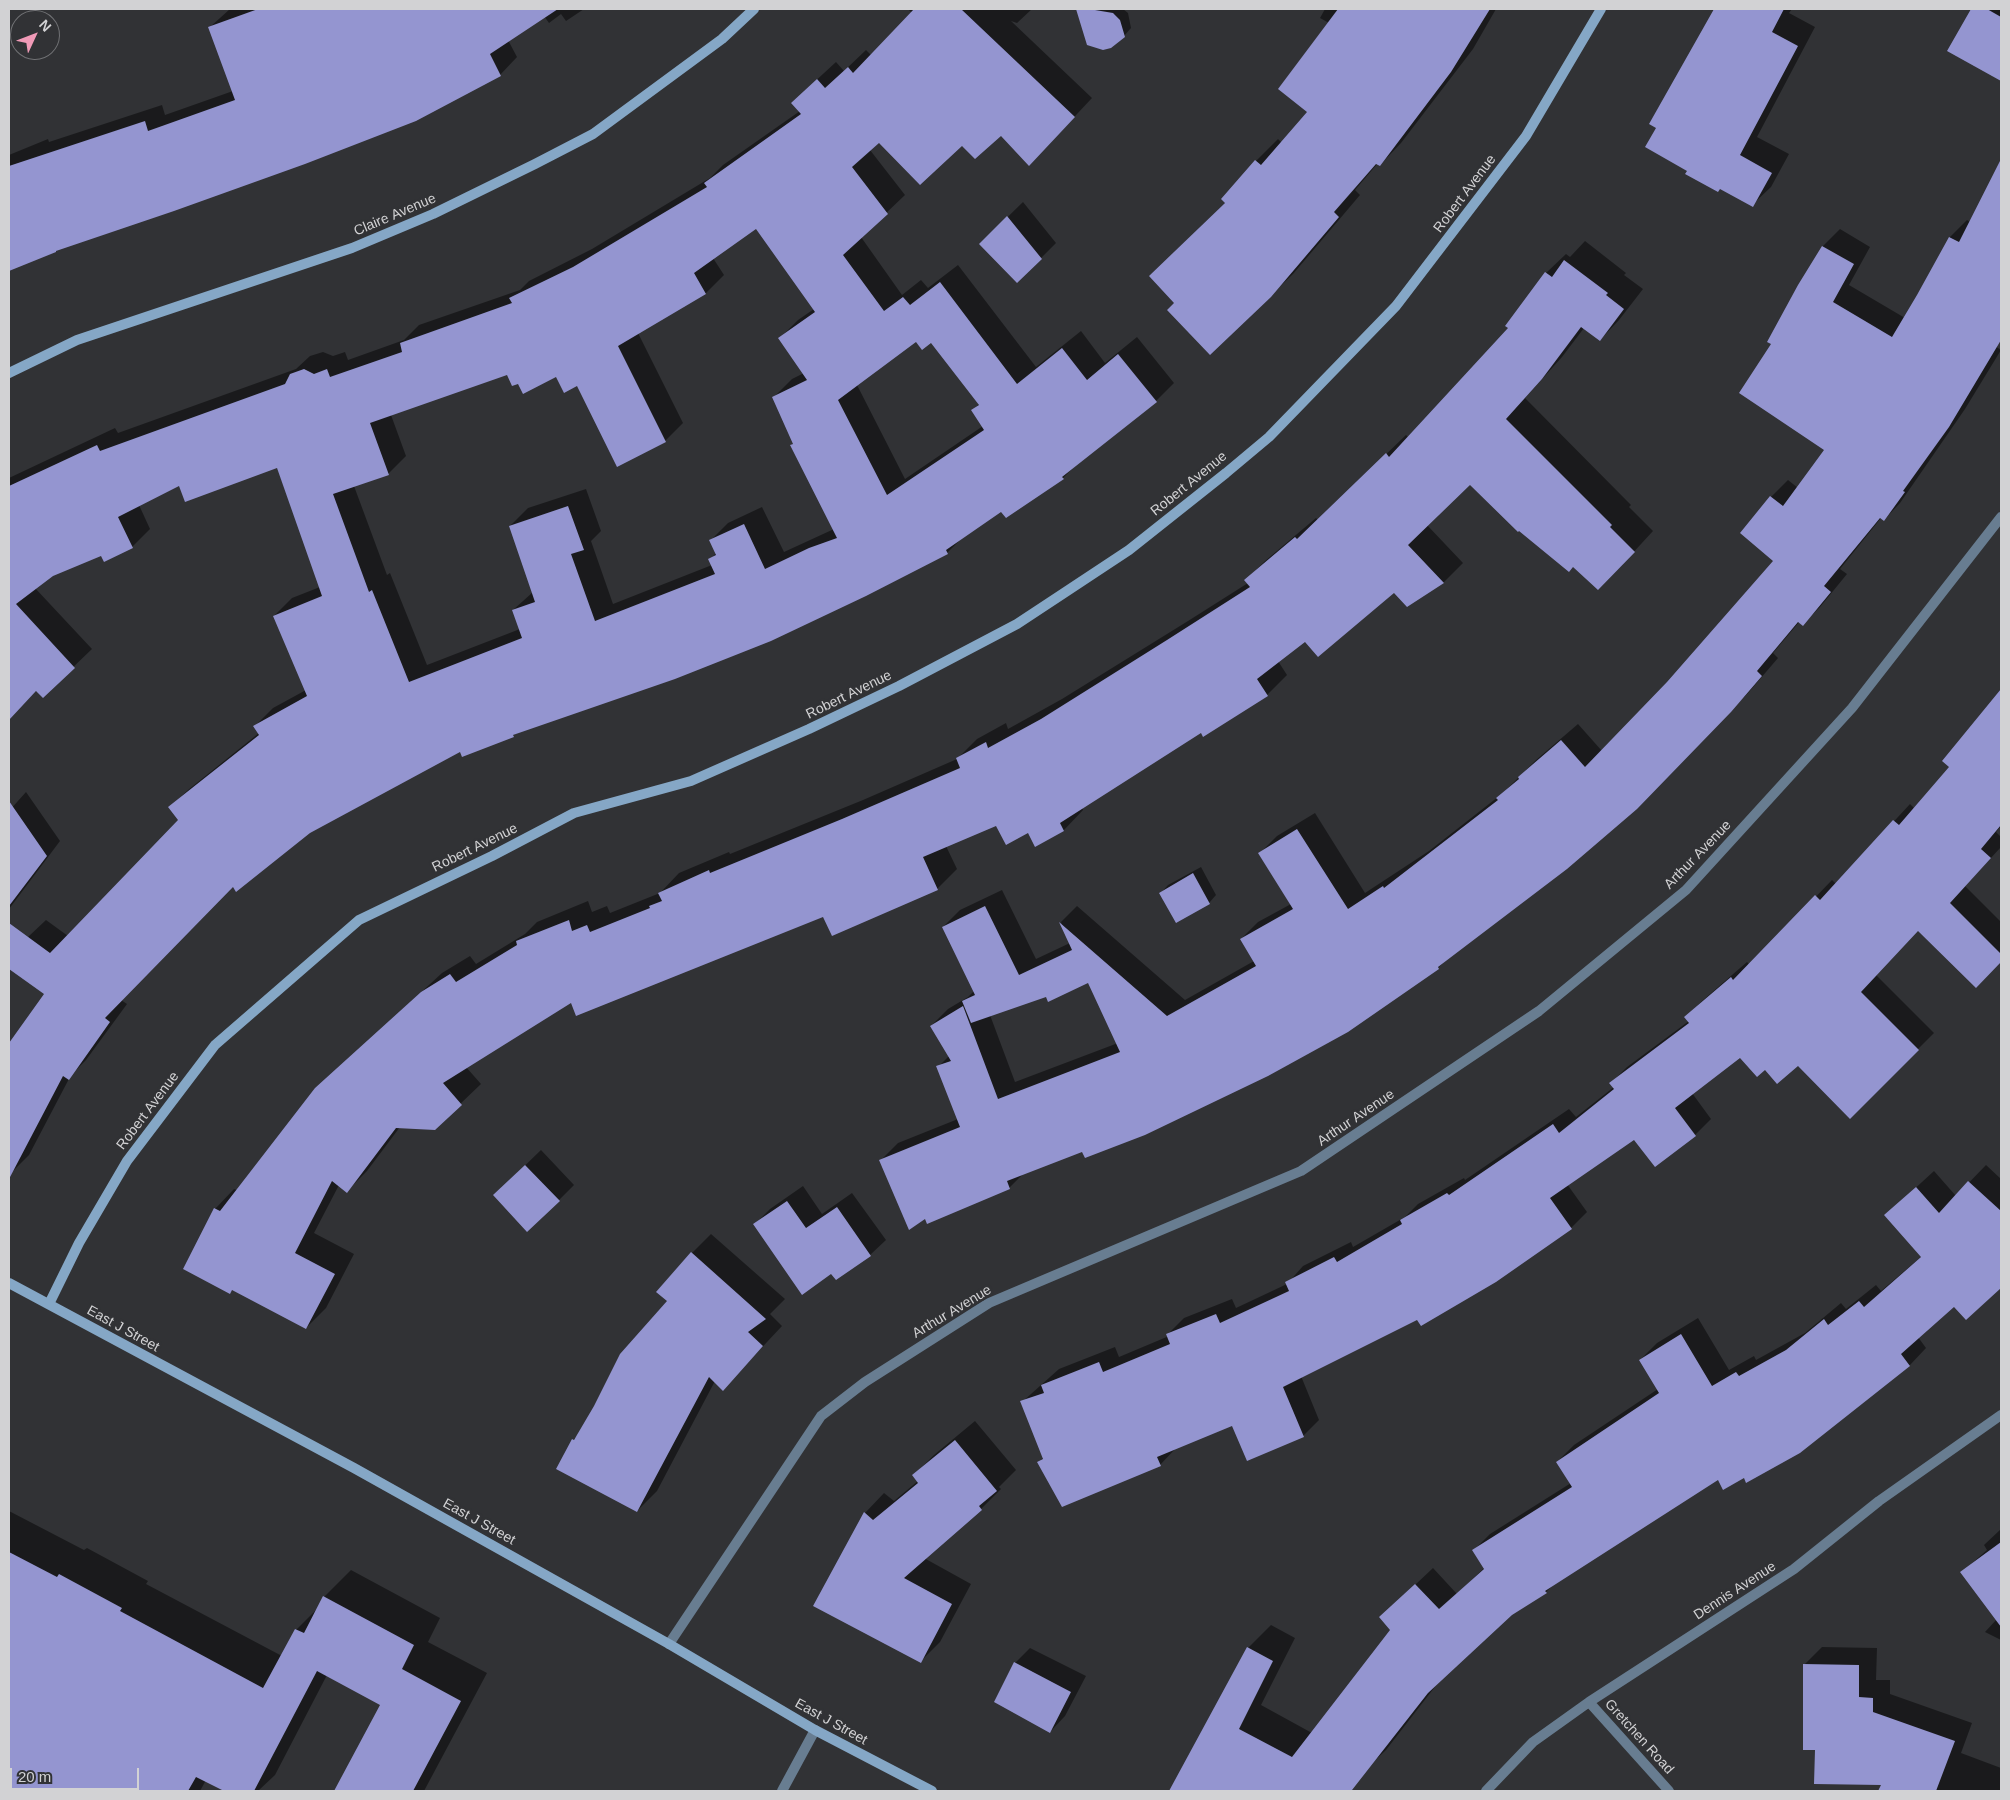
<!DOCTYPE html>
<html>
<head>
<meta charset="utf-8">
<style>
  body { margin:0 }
  #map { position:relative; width:2010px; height:1800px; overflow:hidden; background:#313235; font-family:Arial,sans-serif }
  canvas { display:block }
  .frame { position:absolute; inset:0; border:10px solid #d2d2d4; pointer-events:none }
  .north { position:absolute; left:10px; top:10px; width:50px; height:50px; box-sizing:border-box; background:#313235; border:1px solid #717275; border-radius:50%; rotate:47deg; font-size:14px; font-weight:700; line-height:20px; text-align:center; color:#d2d2d4 }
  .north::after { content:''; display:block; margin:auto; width:18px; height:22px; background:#f09ab7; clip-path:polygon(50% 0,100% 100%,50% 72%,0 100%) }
  .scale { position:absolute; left:10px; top:1768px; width:129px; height:22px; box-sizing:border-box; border:2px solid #d2d2d4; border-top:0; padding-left:6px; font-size:15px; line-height:18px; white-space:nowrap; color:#d2d2d4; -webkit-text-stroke:4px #313235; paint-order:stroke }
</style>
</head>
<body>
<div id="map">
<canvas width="2010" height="1800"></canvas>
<div class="frame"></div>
<div class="north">N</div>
<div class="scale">20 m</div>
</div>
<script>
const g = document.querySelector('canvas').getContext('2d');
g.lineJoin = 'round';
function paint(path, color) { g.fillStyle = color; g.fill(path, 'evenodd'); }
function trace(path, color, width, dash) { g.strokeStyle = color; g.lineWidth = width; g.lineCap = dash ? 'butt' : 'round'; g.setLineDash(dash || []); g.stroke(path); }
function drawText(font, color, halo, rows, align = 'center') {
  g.font = font + ' Arial,sans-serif'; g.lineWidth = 5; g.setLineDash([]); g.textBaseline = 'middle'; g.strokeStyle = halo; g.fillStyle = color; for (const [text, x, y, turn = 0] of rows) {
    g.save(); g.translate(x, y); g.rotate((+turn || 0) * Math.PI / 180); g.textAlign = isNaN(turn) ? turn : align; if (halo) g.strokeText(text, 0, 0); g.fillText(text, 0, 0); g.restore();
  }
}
const shadow = new Path2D(`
  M230,9H390L393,16L407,9H584L566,21L561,14L549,23L544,16L508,40L517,57L500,75L58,248L55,251L9,270V155L48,139L49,142L162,105L165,115L233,91L210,27Z
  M908,9H1032L1017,23L1011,21L1092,98L1047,146L1001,135L962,145L879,141L870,150L905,195L861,237L902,295L921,280L928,288L958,265L1036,367L1081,331L1105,363L1137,337L1174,383L1156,401L1079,462L1063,478L1002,510L963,537L947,553L513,735L460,750L309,832L233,886L121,1000L127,1004L86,1060L71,1075L29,1155L11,1173L9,1172V1045L45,994L9,968V964L28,937L46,920L68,936L180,820L170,807L188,790L259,733L255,726L273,708L306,690L274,616L292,598L320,587L277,467L179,484L139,505L150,529L132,547L101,554L52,575L35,588L92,649L43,696L37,690L13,714L9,709V478L115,428L118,433L296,369L310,356L323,352L333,356L345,352L348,360L404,340L419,325L520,290L529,281L592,249L710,178L723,165L800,111L811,85L836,62L844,71L866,50L871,55L912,13ZM757,227L814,309L798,320L780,338L804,373L792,379L774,397L794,443L791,445L834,529L784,552L762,507L728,523L710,541L716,553L710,560L712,565L613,604L591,541L601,531L586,489L528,508L510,526L533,592L513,610L520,629L427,665L390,573L387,575L354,486L388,474L406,456L391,415L507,373L518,382L557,375L578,384L665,441L683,423L638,333L706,293L724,275L713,258ZM916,340L931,341L979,404L972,411L983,426L905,479L857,385Z
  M1092,9H1123L1128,13L1131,28L1124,36L1088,10Z
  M1325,9H1496L1473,49L1401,143L1380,165L1378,163L1355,190L1360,195L1293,274L1270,296L1176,303L1150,276L1226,202L1223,199L1256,161L1278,139L1282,143L1309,111L1329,23L1320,18Z
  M1716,9H1792L1789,13L1815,27L1757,137L1789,154L1771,187L1752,205L1688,170L1657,127L1650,123Z
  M1972,9H2001V80L1949,51Z
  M2001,162V333L1995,346L2001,350L1965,409L1900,503L1884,520L1881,518L1840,569L1847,574L1820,607L1803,624L1800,621L1773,653L1778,658L1748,693L1636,808L1449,957L1438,968L1347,1031L1083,1151L1024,1173L1009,1188L881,1160L898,1143L958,1119L938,1067L949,1056L931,1026L948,1009L968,997L974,991L943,927L960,910L1002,890L1036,959L1070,943L1061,922L1077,906L1185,1000L1254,961L1241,939L1258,922L1291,904L1260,853L1277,836L1315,813L1365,893L1429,851L1503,793L1536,760L1578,724L1602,751L1668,683L1775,560L1741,533L1771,497L1788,480L1798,488L1825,450L1773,344L1799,285L1823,246L1840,229L1870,247L1849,285L1905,318L1950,237L1967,220L1970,222ZM1089,982L1118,1043L1015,1082L990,1015Z
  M1023,202L1056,243L1041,258L980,244Z
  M1585,241L1626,273L1624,275L1643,289L1619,320L1600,340L1584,328L1562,357L1525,398L1631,505L1629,507L1653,531L1618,569L1574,565L1470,483L1427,525L1463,563L1444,582L1407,606L1394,591L1305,641L1278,661L1287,675L1267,695L1201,732L1082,807L1083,810L1064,830L1036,845L1029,831L996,825L946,846L957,869L937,889L824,915L571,1001L466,1067L481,1084L434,1129L400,1127L367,1171L347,1191L339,1185L314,1233L354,1254L326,1308L306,1328L215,1209L234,1189L237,1190L316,1089L442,973L470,956L476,964L525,934L537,922L588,901L592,912L607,906L610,913L660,893L679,873L729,852L730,854L863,800L957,759L977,739L1006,723L1008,729L1062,699L1188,621L1248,583L1246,580L1265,561L1316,518L1318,520L1406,435L1409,438L1510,328L1546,273L1566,254L1570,257Z
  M2001,691V826L1996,832L2001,837V847L1965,886L2001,922V961L1976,987L1918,930L1876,975L1934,1033L1898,1069L1798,1064L1765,1068L1741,1056L1692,1093L1711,1119L1695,1135L1634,1138L1567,1184L1587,1212L1571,1228L1417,1318L1301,1376L1319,1420L1303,1436L1233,1425L1176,1448L1160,1465L1039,1462L1044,1457L1022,1402L1059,1369L1115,1347L1119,1357L1169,1336L1168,1334L1184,1318L1232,1299L1236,1308L1287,1284L1303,1266L1351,1242L1353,1247L1405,1217L1418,1204L1464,1178L1465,1180L1569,1109L1576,1117L1614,1087L1611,1083L1627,1067L1689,1021L1686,1017L1702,1001L1747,962L1750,965L1832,880L1836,884L1910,804L1915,809L1951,766L1944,761Z
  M26,792L60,841L9,909V811Z
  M1201,867L1216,895L1209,903L1161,893L1168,885Z
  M541,1150L574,1185L559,1200L510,1180Z
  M1986,1165L2001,1179V1287L1966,1318L1955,1306L1918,1337L1926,1348L1910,1365L1799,1452L1744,1477L1718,1478L1556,1582L1546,1592L1511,1614L1441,1679L1386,1750L1369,1766L1326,1762L1311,1791H1171L1248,1648L1271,1625L1295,1638L1261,1705L1312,1733L1392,1630L1398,1601L1433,1568L1457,1594L1484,1568L1473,1551L1490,1534L1571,1483L1557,1462L1574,1445L1658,1389L1640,1360L1657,1343L1698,1318L1729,1370L1754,1356L1756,1360L1805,1333L1841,1303L1846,1309L1876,1285L1881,1291L1922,1256L1886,1215L1934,1171L1956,1196Z
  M803,1186L822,1214L852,1193L886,1240L870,1255L832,1273L755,1224L770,1209Z
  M711,1234L785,1299L770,1314L782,1326L723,1389L715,1381L657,1491L637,1511L573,1440L580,1433L669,1301L692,1253Z
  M975,1421L1016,1470L999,1487L1001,1489L981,1509L924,1558L971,1584L940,1642L920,1662L865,1513L884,1493L894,1501L918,1481L914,1475L934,1455Z
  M9,1511L84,1550L87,1548L148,1581L146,1584L282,1656L296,1630L319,1607L324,1597L351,1570L440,1618L428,1642L487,1673L424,1791H336L382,1704L327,1675L275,1775L258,1791H227L206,1780L200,1791H9Z
  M2001,1529V1640L1985,1632L1997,1619L1962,1572L1987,1550L1984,1545Z
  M1822,1647L1877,1648L1876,1680H1890V1694L1972,1723L1961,1753L2001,1768V1791H1880L1882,1784L1816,1749L1804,1665Z
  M1030,1648L1086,1676L1065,1716L1050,1732L1015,1663Z`);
const building = new Path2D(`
  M258,9H558L490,54L501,76L416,121L305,164L174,211L56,251V252L9,271V166L145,121L148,131L235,100L208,27Z
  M914,9H961L1075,117L1029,166L1001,136L975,159L962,146L920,185L879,143L852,167L888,214L843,255L884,311L903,297L910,305L940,282L1017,384L1062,348L1087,380L1118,354L1157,402L1062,477L1064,479L1006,518L1001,512L946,550L948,554L866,596L771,641L675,679L513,735L514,737L462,757L460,752L310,833L236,892L233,887L105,1018L110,1022L69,1080L63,1076L9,1179V1043L44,994L9,969V923L50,953L178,820L168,807L259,735L253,726L307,696L273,616L322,596L277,468L185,502L179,486L118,517L133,548L104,562L101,556L53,576L16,604L75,668L43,698L36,691L9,720V486L97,445L100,451L285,384L290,374L304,369L314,374L327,369L330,377L402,352L400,343L512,303L509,298L573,267L707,187L704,183L801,114L791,103L817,79L825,88L848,67L853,73ZM756,229L815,312L778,338L807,380L772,397L793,444L790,445L837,538L809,548L765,569L744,524L709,540L716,555L708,559L715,574L595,621L571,554L584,550L568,506L509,526L535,602L512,610L522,638L409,682L372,590L369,592L333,494L389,475L370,423L507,375L512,386L518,384L523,394L556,377L564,393L577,386L617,467L666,442L618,346L706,294L694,273ZM916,342L922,350L931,343L979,405L971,410L984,430L887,495L838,400Z
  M1076,9H1089L1113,13L1120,20L1125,37L1111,48L1103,50L1087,45Z
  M1338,9H1490L1451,72L1380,166L1376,164L1334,212L1339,217L1271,297L1210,355L1167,310L1174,303L1149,276L1225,203L1221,199L1255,160L1261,165L1307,112L1278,89Z
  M1714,9H1784L1772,32L1798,46L1740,155L1772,173L1753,207L1720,189L1718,192L1685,174L1687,171L1645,147L1656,128L1649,124Z
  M1971,9H1987L2001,17V81L1947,51Z
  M2001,159V340L1949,427L1903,491L1905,492L1884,521L1880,518L1824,586L1831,592L1803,626L1798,622L1757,671L1762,676L1731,712L1637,809L1567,869L1438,967L1439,969L1348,1032L1268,1076L1145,1135L1085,1158L1082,1152L1007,1181L1010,1189L927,1224L925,1219L909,1230L879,1160L960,1127L936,1066L951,1061L930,1026L963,1006L998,1099L1120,1052L1088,983L1048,1002L1046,997L971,1023L962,1001L975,995L942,927L985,906L1019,975L1072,950L1059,922L1167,1016L1256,966L1240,939L1293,909L1258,853L1297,829L1348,909L1383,886L1384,888L1498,800L1496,798L1519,779L1518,777L1561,740L1585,767L1667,682L1773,561L1740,533L1770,496L1783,506L1824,450L1739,393L1771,344L1767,342L1798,285L1822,246L1854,264L1833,302L1892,337L1917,295L1949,237L1959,242Z
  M1007,216L1042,259L1017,283L979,244Z
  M1564,260L1608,293L1606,295L1624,309L1600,341L1581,327L1542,379L1506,419L1612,525L1610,527L1635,552L1598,590L1573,567L1569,572L1519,531L1518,532L1470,485L1408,545L1444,583L1407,607L1394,593L1318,657L1305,642L1257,679L1268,696L1203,737L1201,733L1060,823L1064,831L1035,847L1028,833L1006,845L996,826L923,857L938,890L832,936L823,917L576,1016L571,1003L443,1083L462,1105L435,1130L396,1128L347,1193L332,1181L295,1253L335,1274L306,1329L232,1290L230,1294L183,1269L214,1208L220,1211L315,1088L421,992L450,974L456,982L517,945L516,941L569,920L572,931L587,925L590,932L650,908L649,906L662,901L658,893L709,870L710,873L842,819L960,768L956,758L986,742L988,748L1041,719L1167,640L1250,587L1244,580L1295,537L1297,539L1386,453L1389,457L1508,328L1505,326L1545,272L1552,277Z
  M2001,689V825L1981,849L1991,858L1950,903L2001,954V962L1976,988L1918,931L1861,992L1919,1050L1850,1119L1798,1066L1777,1084L1765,1070L1757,1077L1740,1058L1675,1108L1696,1136L1655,1167L1634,1140L1550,1198L1572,1229L1496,1282L1421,1326L1417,1320L1283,1387L1304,1437L1247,1461L1232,1426L1157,1457L1161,1466L1062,1507L1037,1462L1043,1459L1020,1401L1044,1393L1041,1385L1099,1362L1103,1372L1170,1344L1166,1334L1216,1314L1220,1323L1289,1291L1285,1282L1334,1257L1337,1262L1402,1224L1400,1220L1447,1193L1449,1195L1553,1124L1559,1133L1614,1089L1609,1083L1689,1023L1684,1017L1731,977L1733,980L1815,895L1820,900L1893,820L1899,825L1949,767L1942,761Z
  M9,801L47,856L9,906Z
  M1193,873L1210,904L1176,923L1159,893Z
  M525,1165L560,1201L527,1232L493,1195Z
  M1968,1181L2001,1211V1288L1966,1320L1954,1307L1901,1354L1910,1366L1800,1453L1746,1483L1744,1478L1723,1490L1718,1480L1545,1591L1547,1593L1512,1615L1428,1693L1352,1790L1354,1791H1169L1247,1647L1273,1661L1239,1729L1292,1757L1390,1630L1379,1617L1415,1584L1439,1609L1484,1569L1472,1550L1572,1487L1556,1462L1659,1393L1639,1360L1681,1334L1712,1386L1736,1372L1739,1376L1786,1350L1824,1319L1828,1325L1859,1301L1864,1307L1921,1257L1884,1215L1916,1187L1939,1213Z
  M787,1201L806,1228L837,1207L871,1256L836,1280L831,1274L802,1295L753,1224Z
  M691,1252L766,1319L748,1332L763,1346L723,1391L709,1377L637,1512L556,1469L572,1439L574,1440L594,1406L620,1354L667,1301L656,1292Z
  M955,1440L997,1491L979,1506L982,1510L904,1578L952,1604L921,1663L813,1606L864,1512L873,1520L918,1483L912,1475Z
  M2001,1542V1627L1960,1572Z
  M9,1552L57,1577L59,1574L122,1608L120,1611L263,1688L295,1629L304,1633L323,1596L414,1645L402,1669L461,1701L413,1791H334L380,1705L317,1671L254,1791H224L196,1777L188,1791H9Z
  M1014,1662L1071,1692L1050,1733L994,1702Z
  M1803,1664L1859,1665V1697L1873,1698V1712L1955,1741L1936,1791H1878L1881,1785L1814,1784L1815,1750H1803Z`);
const lane = new Path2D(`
  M782,1791L815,1730`);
const street = new Path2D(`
  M669,1644L821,1416L865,1382L989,1303L1301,1171L1539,1011L1686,890L1852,708L2001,517
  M1589,1702L1669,1791
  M1486,1791L1533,1742L1589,1702L1794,1569L1879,1501L2001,1415`);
const secondary = new Path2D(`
  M9,373L77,340L352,248L433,214L535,164L593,134L722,39L754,9
  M9,1283L354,1468L669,1644L815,1730L932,1791
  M49,1304L79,1243L127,1161L215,1045L359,920L492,856L574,813L691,781L809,729L899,686L1017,624L1064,593L1129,550L1226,473L1269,437L1396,306L1526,136L1601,9`);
const streetNames = [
  ["Robert Avenue",1465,194,-53],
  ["Claire Avenue",395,215,-23],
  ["Robert Avenue",1189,484,-39],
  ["Robert Avenue",849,695,-26],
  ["Robert Avenue",475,848,-26],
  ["Arthur Avenue",1698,855,-46],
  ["Robert Avenue",148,1111,-53],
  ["Arthur Avenue",1356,1118,-34],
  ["Arthur Avenue",952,1312,-31],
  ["East J Street",123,1329,29],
  ["East J Street",479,1522,29],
  ["Dennis Avenue",1735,1591,-33],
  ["East J Street",831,1722,29],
  ["Gretchen Road",1639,1737,48]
];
paint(shadow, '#0007');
paint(building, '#9495d0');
trace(lane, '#687d91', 10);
trace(street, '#687d91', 10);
trace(secondary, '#85a7c6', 10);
drawText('14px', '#d2d2d4', '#313235', streetNames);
</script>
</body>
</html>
